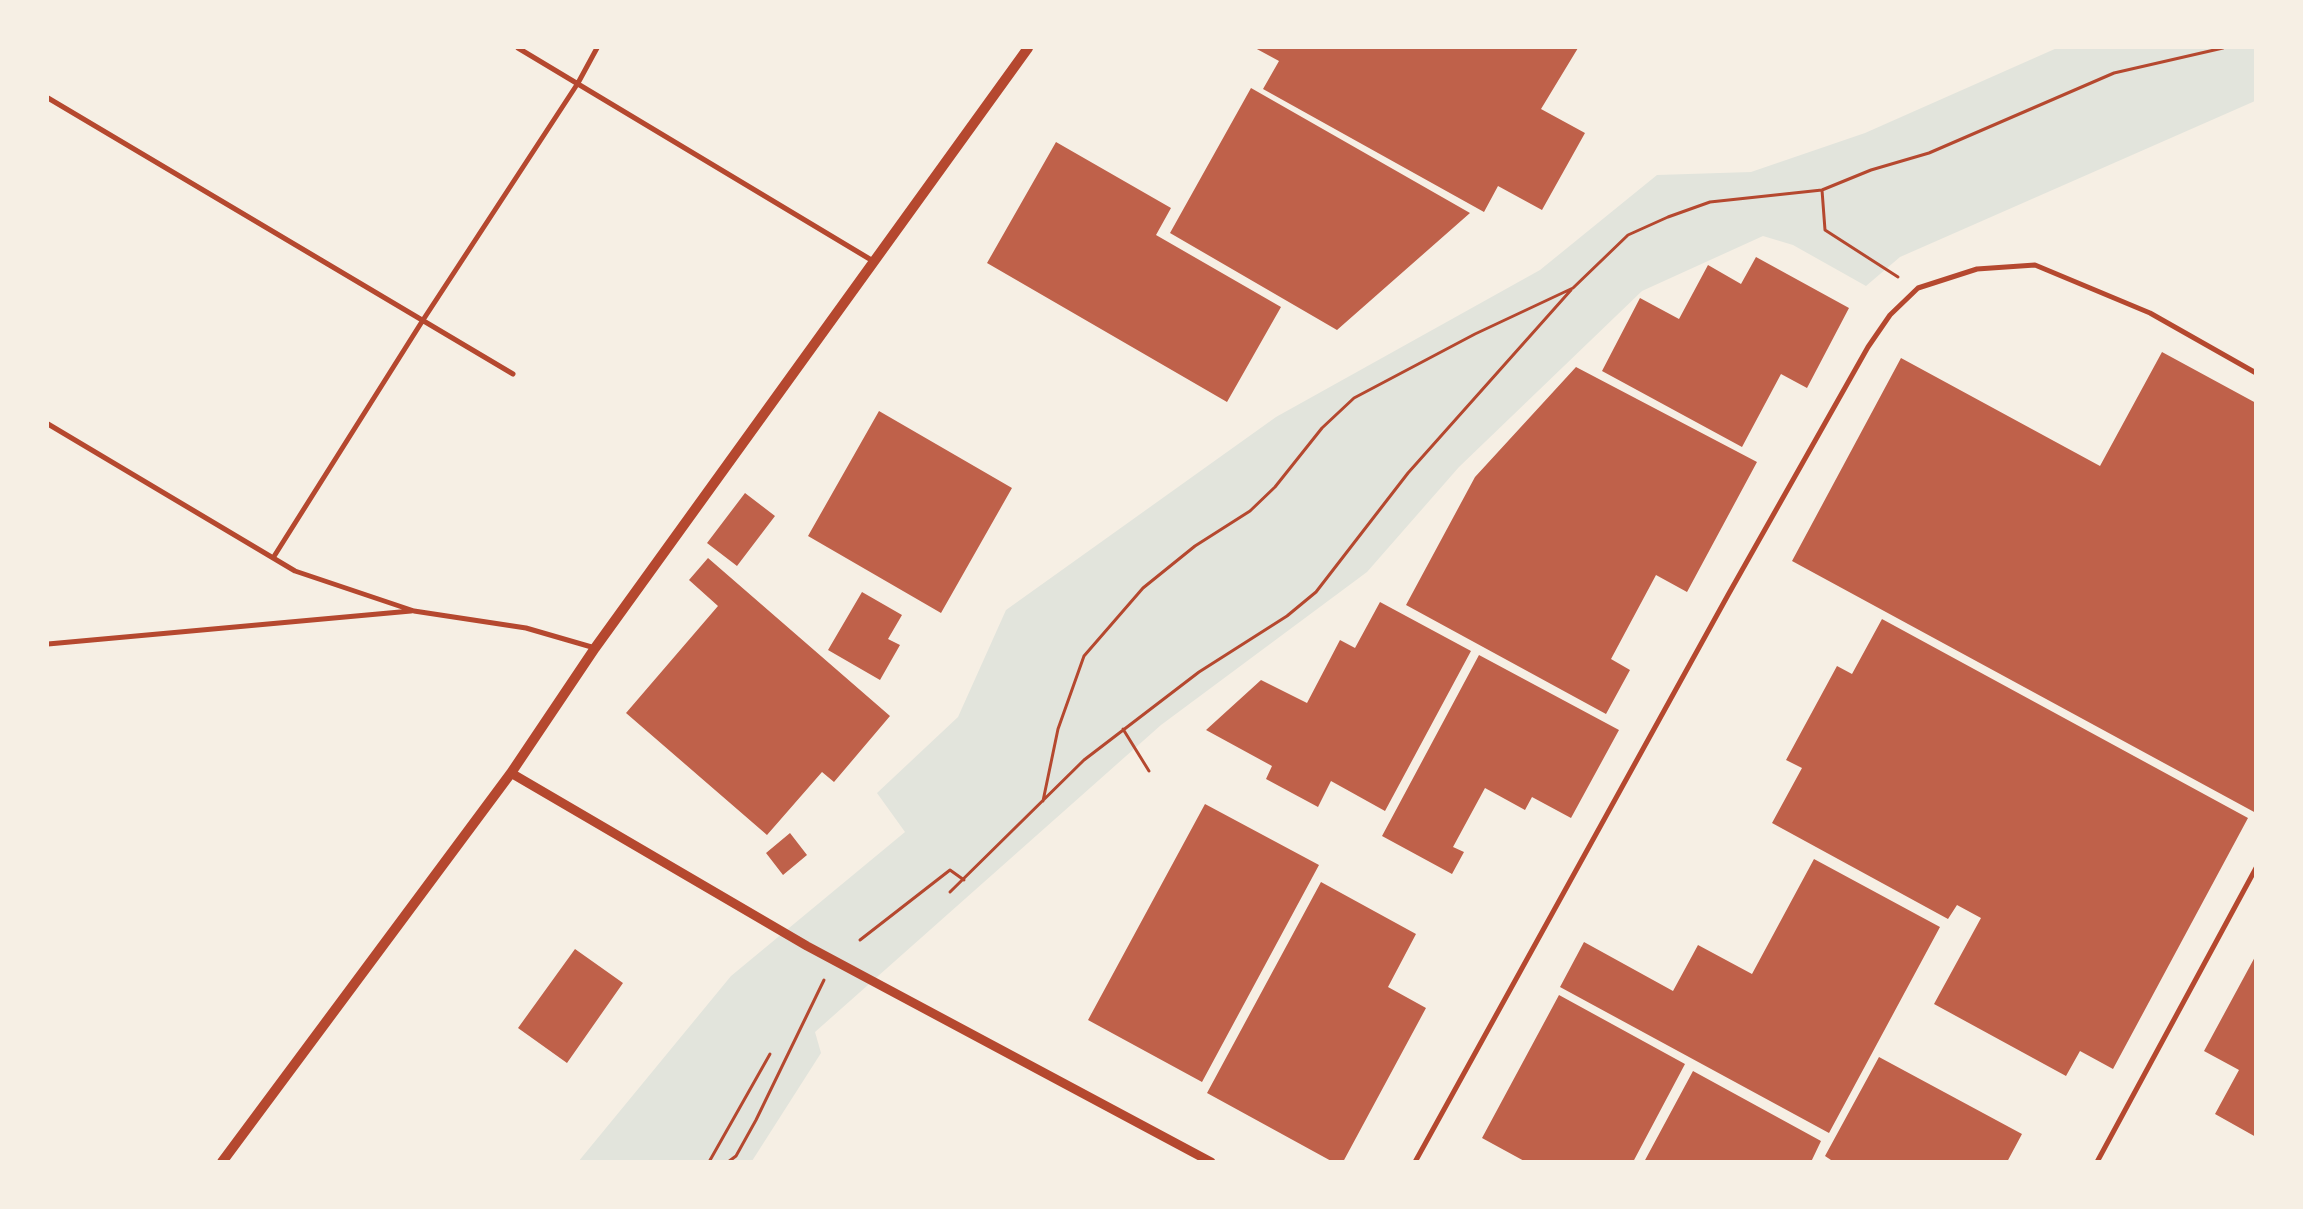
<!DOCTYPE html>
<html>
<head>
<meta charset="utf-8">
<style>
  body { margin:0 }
  #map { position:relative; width:2303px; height:1209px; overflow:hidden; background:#f6efe4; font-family:"IBM Plex Sans",sans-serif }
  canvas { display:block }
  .frame { position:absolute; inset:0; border:49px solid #f6efe4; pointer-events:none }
</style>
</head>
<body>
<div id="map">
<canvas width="2303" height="1209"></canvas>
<div class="frame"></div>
</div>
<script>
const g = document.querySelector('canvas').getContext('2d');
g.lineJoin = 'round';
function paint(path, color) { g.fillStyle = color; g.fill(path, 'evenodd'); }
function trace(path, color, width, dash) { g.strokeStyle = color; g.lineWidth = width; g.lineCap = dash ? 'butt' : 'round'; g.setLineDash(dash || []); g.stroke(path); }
const green = new Path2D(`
  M2057,48H2255V101L1900,257L1866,286L1793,245L1763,236L1642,291L1459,467L1367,572L1161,725L815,1032L821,1053L752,1161L578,1162L731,976L905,832L877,793L958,717L1006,610L1276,417L1540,270L1657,175L1751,172L1865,133Z`);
const building = new Path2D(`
  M1255,48H1578L1541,109L1585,133L1542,210L1498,186L1484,212L1263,89L1279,61Z
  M1251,88L1470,213L1337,330L1170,233Z
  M1056,142L1171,208L1156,235L1281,307L1227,402L987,263Z
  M1756,257L1849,308L1807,388L1781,374L1742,447L1602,371L1640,298L1679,319L1708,265L1741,284Z
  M2162,352L2256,403V813L1792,561L1901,358L2100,466Z
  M1576,367L1757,462L1687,592L1656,575L1611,659L1630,670L1606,714L1406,605L1475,477Z
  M879,411L1012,488L941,613L808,536Z
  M745,493L775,516L737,566L707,543Z
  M708,558L890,716L834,782L822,772L767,835L626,713L718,606L689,580Z
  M862,592L902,615L888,639L900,645L880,680L828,650Z
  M1380,602L1471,651L1385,811L1331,781L1318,807L1266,779L1272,766L1206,730L1261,680L1307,703L1340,640L1355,648Z
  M1882,619L2248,818L2113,1069L2080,1051L2066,1076L1934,1004L1981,918L1957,905L1948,919L1772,823L1802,768L1786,760L1837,666L1852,674Z
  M1479,655L1619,730L1571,818L1532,797L1525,810L1485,788L1453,847L1464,852L1452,874L1382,836Z
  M1205,804L1319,865L1202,1082L1088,1020Z
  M790,833L807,855L783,875L766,853Z
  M1814,859L1940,927L1829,1133L1560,987L1584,942L1673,991L1698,945L1752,974Z
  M1321,882L1416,934L1388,987L1426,1008L1343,1162H1333L1207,1093Z
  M575,949L623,983L567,1063L518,1028Z
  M2256,955V1137L2215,1114L2239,1070L2204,1051Z
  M1559,995L1685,1064L1633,1162H1526L1482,1138Z
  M1879,1057L2022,1134L2007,1162H1834L1825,1156Z
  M1693,1071L1821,1141L1811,1162H1644Z`);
const path = new Path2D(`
  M1822,190L1825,230L1898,277
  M1123,729L1149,771
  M1043,801L1058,729L1084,656L1143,588L1195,546L1250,511L1275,487L1322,428L1354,398L1475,334L1573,288L1628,235L1668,217L1710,202L1822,190L1871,170L1929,153L2114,73L2223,48
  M950,892L1084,760L1199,672L1287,616L1316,592L1408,473L1571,290
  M860,940L950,870L964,880
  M709,1162L770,1054
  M728,1162L736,1156L756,1120L824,980`);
const minor = new Path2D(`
  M518,48L873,261
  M48,98L513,374
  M48,424L295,571L414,611L526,628L595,648
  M273,558L423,320L578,83L597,48
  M48,644L411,611
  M1415,1162L1728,595L1868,347L1890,315L1918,288L1977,269L2035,265L2150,313L2256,373
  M2097,1162L2256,868`);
const tertiary = new Path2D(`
  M511,773L807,946L1211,1162`);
const secondary = new Path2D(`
  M222,1162L511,773L595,648L1028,48`);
paint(green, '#e2e4dc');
paint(building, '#bf614a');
trace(path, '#b5482f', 3);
trace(minor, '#b5482f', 5);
trace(tertiary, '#b5482f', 9);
trace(secondary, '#b5482f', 10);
</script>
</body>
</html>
